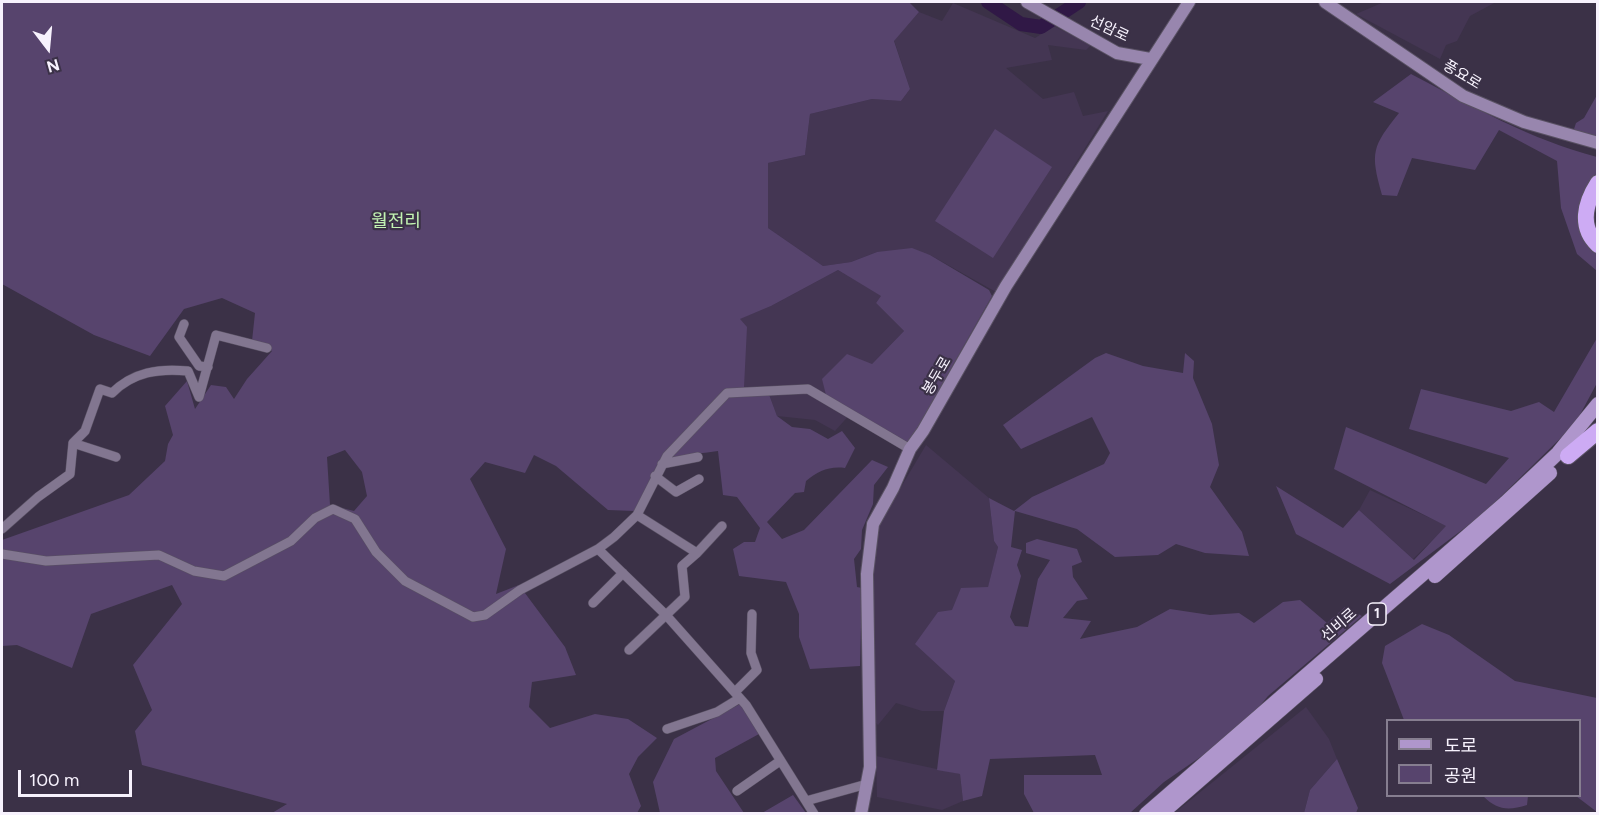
<!DOCTYPE html>
<html>
<head>
<meta charset="utf-8">
<style>
  body { margin:0 }
  #map { position:relative; width:1599px; height:815px; overflow:hidden; background:#3b3147; font-family:Figtree,"Noto Sans KR",sans-serif }
  canvas { display:block }
  .frame { position:absolute; inset:0; border:3px solid #f7f2fd; pointer-events:none }
  .legend { position:absolute; left:1386px; top:719px; width:195px; height:78px; box-sizing:border-box; background:#3b3147; border:2px solid #867e90; margin:0; padding:8px 10px; list-style:none; font-size:18px; color:#f7f2fd }
  .legend li { display:flex; align-items:center; gap:12px; height:30px }
  .legend b { width:30px; border:2px solid #867e90 }
  .north { position:absolute; left:18px; top:18px; width:60px; height:60px; -webkit-text-stroke:4px #3b3147; paint-order:stroke; rotate:164deg; font-size:16px; font-weight:700; line-height:24px; text-align:center; color:#f7f2fd }
  .north::after { content:''; display:block; margin:auto; width:21px; height:27px; background:#f7f2fd; clip-path:polygon(50% 0,100% 100%,50% 72%,0 100%) }
  .scale { position:absolute; left:18px; top:770px; width:114px; height:27px; box-sizing:border-box; border:3px solid #f7f2fd; border-top:0; padding-left:8px; font-size:18px; line-height:21px; white-space:nowrap; color:#f7f2fd; -webkit-text-stroke:4px #3b3147; paint-order:stroke }
</style>
</head>
<body>
<div id="map">
<canvas width="1599" height="815"></canvas>
<div class="frame"></div>
<ul class="legend">
<li><b style="height:8px;background:#af96cc"></b>도로</li>
<li><b style="height:16px;background:#57446d"></b>공원</li>
</ul>
<div class="north">N</div>
<div class="scale">100 m</div>
</div>
<script>
const g = document.querySelector('canvas').getContext('2d');
g.lineJoin = 'round';
function paint(path, color) { g.fillStyle = color; g.fill(path, 'evenodd'); }
function trace(path, color, width, dash) { g.strokeStyle = color; g.lineWidth = width; g.lineCap = dash ? 'butt' : 'round'; g.setLineDash(dash || []); g.stroke(path); }
function drawText(font, color, halo, rows, align = 'center') {
  g.font = font + ' Figtree,"Noto Sans KR",sans-serif'; g.lineWidth = 4.5; g.setLineDash([]); g.textBaseline = 'middle'; g.strokeStyle = halo; g.fillStyle = color; for (const [text, x, y, turn = 0] of rows) {
    g.save(); g.translate(x, y); g.rotate((+turn || 0) * Math.PI / 180); g.textAlign = isNaN(turn) ? turn : align; if (halo) g.strokeText(text, 0, 0); g.fillText(text, 0, 0); g.restore();
  }
}
const built = new Path2D(`
  M1384,2H1496L1470,16L1457,41L1446,45L1440,59L1356,14Z
  M953,3L1035,38L1054,26L1091,45L1086,50L1048,45L1052,60L1006,68L1043,99L1074,92L1083,116L1108,111L996,292L930,255L877,252L851,262L823,266L768,228V163L805,155L810,114L872,99L901,101L910,89L894,40L919,12L942,21Z
  M838,270L882,296L876,303L904,331L872,364L852,412L835,431L815,420L777,416L767,389L744,387L739,319L771,306Z
  M926,445L989,498L994,541L998,547L988,588L943,668L955,681L944,711H922L896,703L878,725L873,720L871,575L879,524Z
  M1370,490L1447,526L1413,559L1359,510Z
  M1306,707L1329,739L1337,759L1310,790L1304,813L1173,814Z
  M876,756L960,774L963,801L942,810L877,797Z`);
const green = new Path2D(`
  M2,2H909L919,12L894,41L910,89L901,101L872,99L810,114L805,155L768,163V228L823,266L851,262L877,252L912,248L930,255L989,290L992,296L909,443L826,395L822,379L847,354L872,364L904,331L876,303L881,296L838,270L771,306L740,319L747,327L744,387L767,389L777,416L792,427L810,429L828,439L842,431L855,448L845,468C829,466 818,471 806,481L804,492L795,493L767,522L782,539L804,530L872,460L888,467L874,485L873,504L862,530L861,549L854,559L857,587L862,588L860,666L810,669L799,637V614L786,582L739,576L733,549L744,542H755L760,528L737,497L723,495L718,451C657,459 662,455 635,511L608,510L556,466L534,455L525,473L485,462L470,479L506,549L496,594L519,585L565,647L576,675L532,682L529,707L550,728L595,714L628,719L657,738L638,757L629,774L641,806L637,813H272L287,804L142,765L135,731L152,710L133,665L182,604L172,585L91,614L72,668L17,645L2,646V540L129,495L165,461L168,444L173,435L165,406L187,381L195,409L211,385L226,387L234,399L247,379L272,351L252,341L255,313L222,298L184,309L150,356L94,335L2,284ZM345,450L362,472L367,496L354,511L330,505L327,457Z
  M1411,74C1472,106 1531,140 1597,157V178L1582,199L1597,253V271L1577,254L1561,208L1557,161L1499,130L1475,170L1412,158L1397,196L1382,195C1370,152 1372,147 1399,113L1373,102Z
  M1597,95V140L1573,132L1576,123L1584,118Z
  M995,129L1052,167L993,258L935,221Z
  M1597,338V383L1575,424L1482,515L1390,584L1296,534L1276,486L1343,528L1359,510L1414,560L1446,526L1334,469L1346,427L1486,484L1509,458L1409,429L1421,389L1511,411L1539,402L1554,412Z
  M1106,353L1143,366L1183,373L1185,353L1194,361L1193,378L1212,424L1219,465L1210,487L1242,532L1249,556L1205,553L1176,544L1158,555L1115,557L1077,529L1015,511L1011,547L1022,550L1017,565L1021,576L1010,617L1015,626L1028,627L1038,579L1050,560L1026,553V543L1037,539L1077,549L1082,562L1072,566L1073,577L1088,599L1077,601L1063,618L1091,621L1080,639L1137,627L1170,609L1210,615L1239,613L1254,623L1283,602L1300,600L1327,623L1345,607L1362,616L1268,696L1255,712L1215,747L1164,782L1130,813H1034L1024,794V775H1102L1095,755L990,759L982,796L963,801L960,774L937,770L944,711L955,681L915,644L938,612L952,610L961,588L988,587L998,547L994,541L989,498L1014,511L1032,497L1104,464L1110,453L1092,417L1021,449L1003,425L1095,358Z
  M1422,624L1449,635L1515,681L1597,698V812L1576,796H1580V720H1404L1382,663L1385,646Z
  M740,704L759,734L715,758L716,771L744,813H660L653,782L674,739Z
  M1337,759L1358,808L1356,813H1304L1310,790Z
  M793,795L806,813H762Z
  M1483,796H1528L1527,805C1508,811 1497,810 1483,796Z`);
const river = new Path2D(`
  M988,2L1021,24L1041,27L1079,2`);
const street = new Path2D(`
  M184,324L179,337L199,366L208,367
  M73,443L116,457
  M662,464L698,457
  M655,476L676,492L699,479
  M637,515L697,553L722,526
  M2,529L38,497L70,474L73,443L85,431L100,389L112,393C133,372 159,368 188,371L199,397L216,335L267,348
  M598,549L666,615L746,705L814,814
  M2,554L46,561L159,555L194,571L224,576L291,541L315,518L333,509L355,519L376,552L405,581L473,617L485,615L520,590L598,549L614,537L637,515L667,456L727,393L808,389L910,449
  M593,603L623,573
  M629,650L685,597L682,566L697,553
  M735,692L757,670L751,653L752,614
  M667,729L717,712L740,698
  M737,791L780,761
  M806,801L867,784`);
const secondary = new Path2D(`
  M1027,2L1117,53L1150,59
  M1325,2L1463,96L1524,122L1598,143
  M861,814L870,767L867,574L873,524L893,488L910,449L923,431L1006,286L1189,2`);
const primary = new Path2D(`
  M1435,576L1550,473
  M1146,814L1505,503L1558,453L1598,404
  M1161,814L1316,679`);
const highway = new Path2D(`
  M1598,183C1585,203 1579,227 1598,245
  M1568,456L1598,431`);
const shields = [
  [1377,614,18]
];
const shieldNames = [
  ["1",1377,614]
];
const streetNames = [
  ["선암로",1109,29,25],
  ["풍요로",1462,75,31],
  ["봉두로",937,376,-60],
  ["선비로",1339,625,-41]
];
const quarterNames = [
  ["월전리",396,222]
];
paint(built, '#443653');
paint(green, '#57446d');
trace(river, '#301846', 14);
trace(street, '#595163', 10);
trace(secondary, '#595163', 14);
trace(primary, '#595163', 15);
trace(highway, '#595163', 18);
trace(street, '#827690', 9);
trace(secondary, '#9886ae', 12);
trace(primary, '#af96cc', 14);
trace(highway, '#cdabf4', 16);
for (const [x, y, w] of shields) { const box = new Path2D(); box.roundRect(x - w / 2, y - 11, w, 22, 4.5); g.fillStyle = '#3b3147'; g.fill(box); trace(box, '#f7f2fd', 1.5); }
drawText('bold 14px', '#f7f2fd', null, shieldNames);
drawText('15px', '#f7f2fd', '#3b3147', streetNames);
drawText('18px', '#c2f3b2', '#3b3147', quarterNames);
</script>
</body>
</html>
